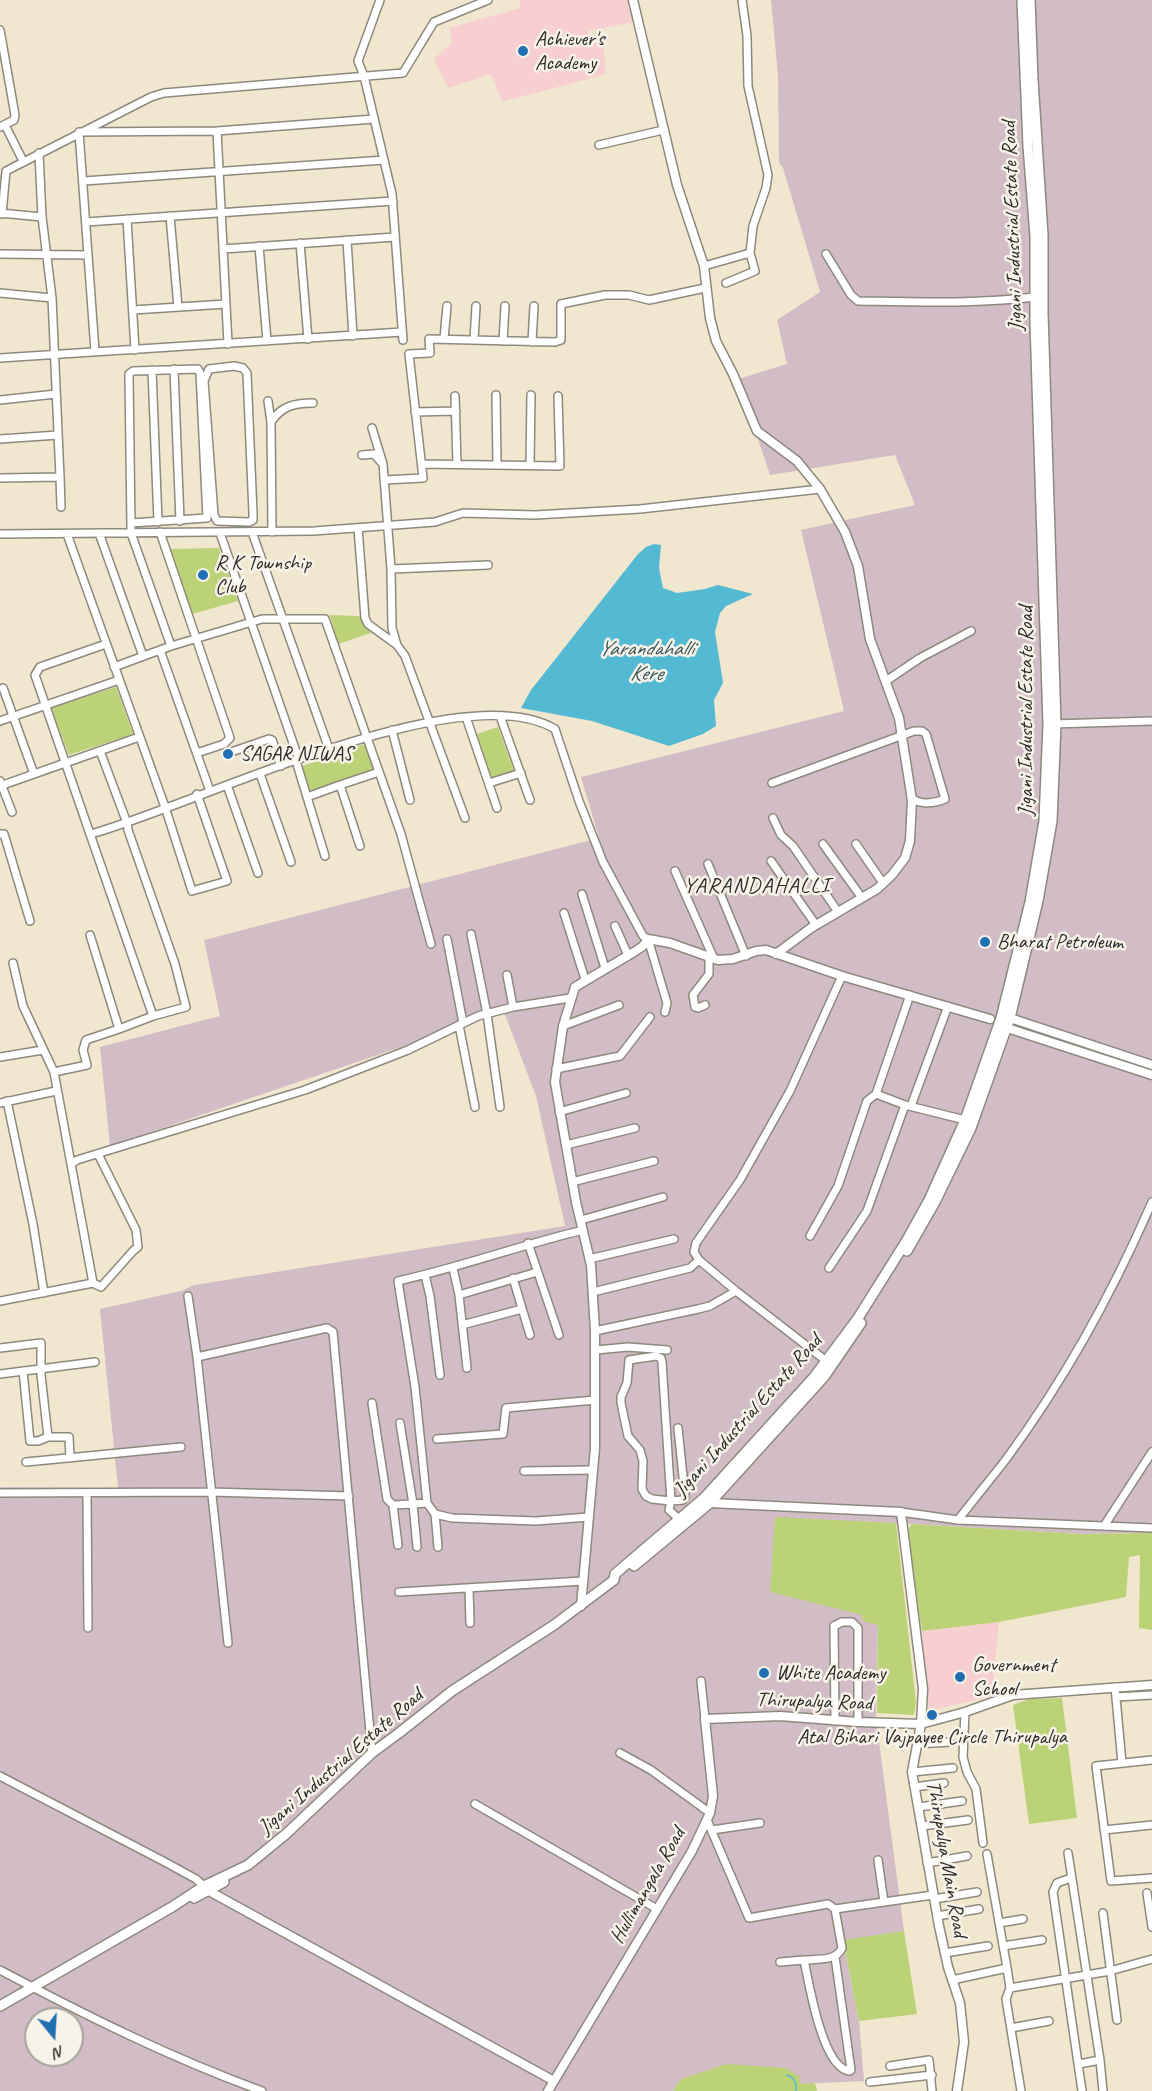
<!DOCTYPE html>
<html>
<head>
<meta charset="utf-8">
<style>
  body { margin:0 }
  #map { position:relative; width:1152px; height:2091px; overflow:hidden; background:#f1e7cf; font-family:Caveat,sans-serif }
  canvas { display:block }
  .north { position:absolute; left:24px; top:2007px; width:60px; height:60px; box-sizing:border-box; background:#f7f3e8; border:2px solid #a5a39c; border-radius:50%; rotate:162deg; font-size:16px; font-weight:700; line-height:24px; text-align:center; color:#2b2b2b }
  .north::after { content:''; display:block; margin:auto; width:21px; height:27px; background:#1f6fb2; clip-path:polygon(50% 0,100% 100%,50% 72%,0 100%) }
</style>
</head>
<body>
<div id="map">
<canvas width="1152" height="2091"></canvas>
<div class="north">N</div>
</div>
<script>
const g = document.querySelector('canvas').getContext('2d');
g.lineJoin = 'round';
function paint(path, color) { g.fillStyle = color; g.fill(path, 'evenodd'); }
function trace(path, color, width, dash) { g.strokeStyle = color; g.lineWidth = width; g.lineCap = dash ? 'butt' : 'round'; g.setLineDash(dash || []); g.stroke(path); }
function drawText(font, color, halo, rows, align = 'center') {
  g.font = font + ' Caveat,sans-serif'; g.lineWidth = 5; g.setLineDash([]); g.textBaseline = 'middle'; g.strokeStyle = halo; g.fillStyle = color; for (const [text, x, y, turn = 0] of rows) {
    g.save(); g.translate(x, y); g.rotate((+turn || 0) * Math.PI / 180); g.textAlign = isNaN(turn) ? turn : align; if (halo) g.strokeText(text, 0, 0); g.fillText(text, 0, 0); g.restore();
  }
}
const built = new Path2D(`
  M520,0H628L634,22L588,31L591,41H603L606,74L502,102L491,74L448,88L434,59L452,42L449,28L520,8Z
  M999,1622L992,1696L929,1711L922,1631Z`);
const industrial = new Path2D(`
  M771,0H1152V1533L1080,1534L859,1521L878,1625L876,1719L904,1931L843,1941L859,2021L864,2081L800,2084L681,2079L673,2091H0V1487L118,1488L100,1309L181,1291L194,1285L565,1226L536,1096L504,1012L110,1146L100,1047L220,1016L204,940L599,838L581,777L844,711L801,530L915,505L895,455L770,475L738,379L787,364L777,320L820,292L783,168L779,163L778,76ZM36,2019H72V2055H36Z`);
const green = new Path2D(`
  M219,548L238,601L192,614L168,549Z
  M330,615L359,616L371,633L338,644Z
  M116,687L133,734L69,755L51,708Z
  M498,727L514,771L490,779L474,735Z
  M365,744L374,770L309,792L300,767Z
  M775,1517L896,1523L916,1702L914,1715L877,1713L878,1625L863,1621L862,1615L770,1592Z
  M911,1524L1080,1534L1152,1533V1630L1139,1628L1140,1555L1129,1557L1126,1597L999,1622L922,1631L907,1534Z
  M1062,1698L1077,1818L1029,1824L1013,1705L1029,1699Z
  M904,1931L917,2014L859,2021L843,1940Z
  M727,2064L786,2068L799,2076L801,2084L815,2083L817,2091H673L681,2079Z`);
const water = new Path2D(`
  M654,544L661,545L659,568L663,588L677,593L705,589L718,585L753,594L726,606L720,613L715,632L723,683L714,700L716,726L703,734L669,746L592,721L521,708L531,690L638,554L646,547Z`);
const stream = new Path2D(`
  M787,2075L793,2078L796,2084V2091`);
const minor = new Path2D(`
  M380,0L358,61L364,76L392,194L403,340
  M0,30L15,115L14,120L0,127
  M5,125L23,161
  M217,131L228,344
  M599,145L663,130
  M39,153L42,217L52,298L60,477
  M84,181L384,160
  M0,213L42,217
  M2,214L6,171L151,97L164,93L403,73L434,22L488,0
  M170,216L178,307
  M127,219L135,350
  M86,222L393,201
  M347,240L353,336
  M300,243L308,339
  M259,246L267,341
  M223,249L395,237
  M0,254L88,255
  M826,254L851,295L858,301C917,302 977,304 1035,297
  M704,266L750,253L753,226L766,188L768,175L748,86L747,36L742,0
  M726,283L755,271L750,253
  M0,293L52,298
  M133,310L226,304
  M444,339L447,306
  M474,340L476,306
  M503,341L505,306
  M532,342L534,306
  M95,351L79,132L217,131L374,119
  M0,358L402,332
  M234,366L243,368L247,373L253,513V520L249,522L217,521L214,515L204,381L209,369Z
  M174,369L180,521
  M152,370L158,522
  M496,395L497,465
  M455,396L457,464
  M0,400L56,394
  M268,401L271,422
  M415,412L456,411
  M372,428L383,464L391,569L392,628L397,645L405,656L465,818
  M0,439L58,435
  M362,455L374,454L381,462
  M422,464L560,466L558,396
  M530,466L531,395
  M0,478L60,477L61,507
  M384,480L423,478L409,354L430,353L429,339L555,342L561,340V304L605,295H629L649,300L705,288
  M131,523L207,518L200,373L198,369L133,371L129,374V377L131,526V533L171,646
  M358,528L365,618L368,624L397,645
  M160,532L230,738L224,744L197,753
  M252,532L329,749
  M272,532L271,422C281,406 295,403 313,403
  M99,533L143,656
  M220,533L299,760
  M0,534L314,531L435,522L463,513L535,515L640,509L820,489
  M67,534L165,807L192,891L227,881L197,794
  M391,569L488,565
  M106,644L40,667L35,675L153,1016
  M160,650L210,791
  M114,667L171,646L262,619H325L401,834L431,944
  M886,681L920,658L971,631
  M3,688L34,774
  M500,716L530,800
  M466,717L497,808
  M0,721L119,680
  M1053,724L1152,721
  M392,730L410,800
  M234,751L269,739L272,740L281,766
  M296,761L325,856
  M260,774L291,862
  M0,781L12,812
  M489,783L521,773
  M772,783L914,731H922L926,734L945,799C936,803 919,806 911,797
  M227,785L258,873
  M340,785L379,772
  M0,786L139,737
  M307,797L340,785L360,846
  M773,818L781,835L793,846L838,912
  M0,834H4L30,921
  M91,834C195,805 461,673 555,729L579,801L603,862L643,936L648,939L667,1003L665,1012
  M823,844L862,898
  M856,844L883,883
  M771,861L816,925
  M708,864L746,956
  M675,871L714,959
  M582,894L605,968
  M564,913L585,979
  M615,926L628,955
  M471,934L487,1014L500,1107
  M90,935L119,1029L153,1016L186,1007L175,964L128,830L127,823L100,751
  M447,939L463,1023
  M13,963L23,1006L54,1072
  M507,975L513,1007
  M705,1005L698,1008L695,1007L693,995L709,974V958
  M459,1025L475,1107
  M563,1026L619,1005
  M0,1057L43,1050
  M556,1069L620,1056L650,1017
  M876,1094L905,1105L965,1120
  M7,1101L33,1224L44,1293
  M0,1103L56,1091
  M911,1106L948,1006
  M559,1112L626,1093
  M566,1145L635,1128
  M71,1164L54,1072L87,1065L83,1050L86,1040L119,1029
  M572,1182L654,1161
  M581,1220L663,1197
  M583,1230C521,1245 461,1267 398,1281L415,1387L427,1503L435,1514L452,1518L536,1521L589,1517
  M810,1236L838,1186L867,1101L876,1094L910,995
  M528,1243L559,1335
  M589,1259L674,1239
  M453,1268L459,1295L467,1368
  M829,1268L867,1211L905,1105
  M425,1275L430,1296L440,1375
  M513,1278L530,1335
  M93,1283L71,1164L77,1160L305,1090L408,1050L478,1016L513,1007L570,998
  M593,1292L690,1268L699,1260
  M459,1295L537,1272
  M188,1296L197,1357L228,1643
  M0,1301L93,1283L101,1287L133,1251L138,1247L136,1230L98,1154
  M462,1325L522,1309
  M595,1331L698,1309L710,1306L736,1291
  M0,1348L41,1343V1375L48,1437L38,1441H30L23,1371
  M596,1350L628,1347L667,1350
  M197,1357L327,1328L333,1332L372,1753
  M825,1360L736,1291L699,1260L694,1252L696,1243L740,1180L790,1091L842,976
  M0,1374L95,1362
  M372,1403L387,1499L393,1505L413,1504L417,1547
  M400,1423L413,1504L427,1503
  M678,1428L685,1496L683,1500L671,1501L662,1362L661,1358L656,1356L629,1360L627,1383L621,1397V1403L628,1436L640,1450L643,1461L642,1489L646,1496L652,1499L671,1501L669,1510L679,1519
  M48,1437H69L70,1458
  M437,1439L503,1434L506,1408L595,1400
  M26,1462L181,1447
  M524,1471L593,1470
  M0,1493L211,1492L349,1496
  M87,1493L88,1628
  M393,1505L398,1545
  M901,1512L958,1520L1152,1528
  M435,1514L438,1547
  M958,1520C974,1499 991,1479 1007,1458C1065,1379 1113,1292 1152,1202
  M1104,1526L1152,1452
  M469,1588L470,1623
  M399,1592L583,1581
  M701,1681L705,1719
  M1115,1687L1122,1763
  M1116,1697L1152,1695
  M965,1712L963,1757L967,1772L976,1789L983,1843
  M835,1721L834,1626L842,1622H852L858,1628V1722
  M917,1744L950,1742
  M620,1753L651,1770L710,1813
  M1152,1760L1096,1766L1111,1881L1152,1878
  M912,1772L953,1768
  M0,1776L163,1861L196,1879L204,1886
  M914,1787L944,1783
  M475,1804L657,1909
  M919,1807L962,1801
  M707,1820L749,1918L828,1904L835,1909L933,1895
  M922,1826L968,1820
  M712,1830L760,1823
  M1104,1830L1152,1825
  M1068,1853L1100,2060L1103,2091
  M987,1854L1007,1968
  M878,1860L884,1902
  M927,1863L967,1856
  M1071,1878L1057,1883L1053,1892L1082,2091
  M1147,1893L1152,1927
  M934,1899L977,1892
  M1103,1913L1117,2020
  M937,1916L979,1909
  M999,1923L1023,1919
  M1003,1946L1042,1940
  M945,1953L988,1946
  M835,1957L851,2070L849,2071C822,2067 809,1983 804,1960C817,1959 837,1961 842,1948L835,1909
  M780,1962L804,1960
  M0,1970C85,2015 171,2058 262,2091
  M952,1980L1007,1968L1010,1988L1006,1999L1021,2091
  M1010,1988L1110,1971L1152,1959
  M1011,2028L1049,2021
  M1079,2064L1100,2060
  M890,2066L929,2060L932,2091
  M870,2082L932,2075`);
const tertiary = new Path2D(`
  M633,0L677,185L704,266L710,318L716,341L733,374L757,431L797,461L820,489L845,532L858,566L870,639L899,718L912,800L910,841L905,858L892,875L877,889L811,928L776,954
  M1004,1018H1010L1152,1065
  M1001,1026L1152,1075
  M707,1501L710,1503L901,1512L923,1689L921,1724L912,1772L939,1926L948,1967L960,2003L964,2042L957,2091
  M581,1606L595,1448V1331L591,1265L576,1202L555,1082L563,1026L575,987L634,952L643,946L648,939L670,943L718,960L733,959L756,951L766,950L842,976L990,1019
  M209,1891L554,2081
  M548,2091L692,1851L710,1813L713,1796L705,1719L780,1716L858,1722L921,1724L965,1712L1013,1695L1152,1685`);
const secondary = new Path2D(`
  M907,1251L935,1202L971,1128L1010,1018L1038,901L1052,821L1056,724L1043,313V235L1033,80L1030,0
  M634,1566L710,1503L824,1377L861,1323
  M194,1898L224,1882
  M0,2006L172,1907L204,1886L248,1865L286,1834L372,1753L399,1733L452,1691L554,1625L614,1580L615,1574L704,1498L814,1377L858,1318L907,1240L929,1200L965,1120L1001,1018L1030,902L1044,821L1048,724L1035,322V236L1028,146L1022,0`);
const markers = [
  [523,51,6,"#1f6fb2"],
  [203,575,6,"#1f6fb2"],
  [228,754,6,"#1f6fb2"],
  [985,942,6,"#1f6fb2"],
  [764,1673,6,"#1f6fb2"],
  [960,1677,6,"#1f6fb2"],
  [932,1715,6,"#1f6fb2"]
];
const poiNames = [
  ["Achiever's",535,39],
  ["Academy",535,63],
  ["R K Township",215,563],
  ["Club",215,587],
  ["SAGAR NIWAS",240,754],
  ["Bharat Petroleum",997,942],
  ["Government",972,1665],
  ["School",972,1689],
  ["White Academy",776,1673],
  ["Atal Bihari Vajpayee Circle Thirupalya",932,1737,"center"]
];
const streetNames = [
  ["Jigani Industrial Estate Road",1013,226,-92],
  ["Jigani Industrial Estate Road",1026,711,-90],
  ["Jigani Industrial Estate Road",748,1416,-48],
  ["Thirupalya Road",814,1702,2],
  ["Jigani Industrial Estate Road",341,1762,-41],
  ["Thirupalya Main Road",946,1859,80],
  ["Hullimangala Road",648,1886,-60]
];
const waterNames = [
  ["Yarandahalli",646,649],
  ["Kere",646,674]
];
const neighbourhoodNames = [
  ["YARANDAHALLI",757,886]
];
paint(built, '#f7cfd1');
paint(industrial, '#d2bdc6');
paint(green, '#bcd276');
paint(water, '#54b9d3');
trace(stream, '#54b9d3', 1.5);
trace(minor, '#8e897d', 10);
trace(tertiary, '#8e897d', 11);
trace(secondary, '#8e897d', 12);
trace(minor, '#fff', 7);
trace(tertiary, '#fff', 8);
trace(secondary, '#fff', 9);
for (const [x, y, r, color] of markers) { const dot = new Path2D(); dot.arc(x, y, r, 0, 2 * Math.PI); g.fillStyle = color; g.fill(dot); trace(dot, '#f7f3e8', 2); }
drawText('21px', '#2b2b2b', '#f7f3e8', poiNames, 'left');
drawText('21px', '#2b2b2b', '#f7f3e8', streetNames);
drawText('italic 22px', '#37565d', '#f7f3e8', waterNames);
g.letterSpacing = '1.5px';
drawText('22px', '#2b2b2b', '#f7f3e8', neighbourhoodNames);
g.letterSpacing = '0px';
</script>
</body>
</html>
